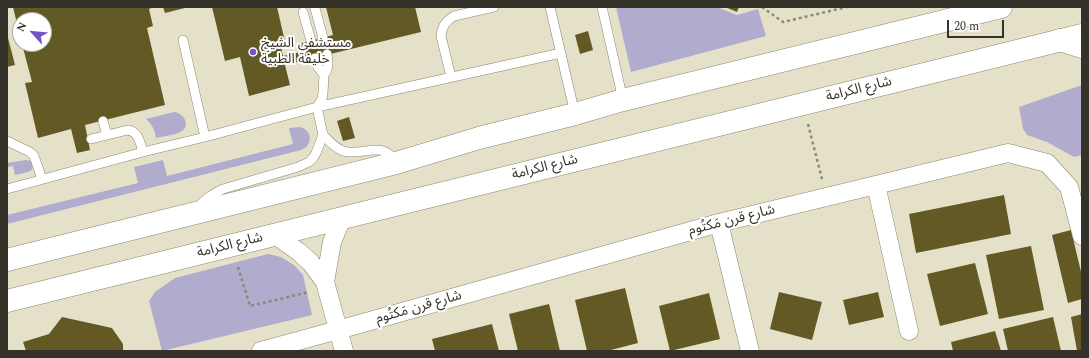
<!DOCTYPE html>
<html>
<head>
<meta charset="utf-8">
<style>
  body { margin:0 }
  #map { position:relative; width:1089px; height:358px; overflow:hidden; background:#e5e1c9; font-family:Spectral,serif }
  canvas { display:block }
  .frame { position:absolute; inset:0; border:8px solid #343229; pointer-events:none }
  .north { position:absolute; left:12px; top:12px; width:40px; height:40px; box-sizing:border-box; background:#fff; border:1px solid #aeada9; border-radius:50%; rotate:297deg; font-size:11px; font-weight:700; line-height:16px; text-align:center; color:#343229 }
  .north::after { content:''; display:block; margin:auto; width:14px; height:18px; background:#7452cc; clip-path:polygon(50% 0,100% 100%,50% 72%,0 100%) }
  .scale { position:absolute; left:947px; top:20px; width:57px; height:18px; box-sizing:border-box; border:2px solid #343229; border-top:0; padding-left:5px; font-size:12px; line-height:14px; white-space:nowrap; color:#343229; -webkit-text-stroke:3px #fff; paint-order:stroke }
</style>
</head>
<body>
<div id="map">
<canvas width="1089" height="358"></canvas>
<div class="frame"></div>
<div class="north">N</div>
<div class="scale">20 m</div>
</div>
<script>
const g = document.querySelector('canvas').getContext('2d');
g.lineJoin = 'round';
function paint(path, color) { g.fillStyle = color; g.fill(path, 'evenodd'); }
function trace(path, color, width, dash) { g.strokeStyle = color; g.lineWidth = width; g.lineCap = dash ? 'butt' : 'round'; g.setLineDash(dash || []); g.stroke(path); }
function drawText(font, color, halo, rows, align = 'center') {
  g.font = font + ' Spectral,"Noto Sans Arabic",serif'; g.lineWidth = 4; g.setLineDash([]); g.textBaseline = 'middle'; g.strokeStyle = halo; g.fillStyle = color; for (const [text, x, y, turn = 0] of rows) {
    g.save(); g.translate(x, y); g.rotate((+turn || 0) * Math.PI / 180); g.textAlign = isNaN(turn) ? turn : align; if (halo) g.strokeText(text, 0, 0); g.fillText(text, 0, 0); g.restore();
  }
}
const green = new Path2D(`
  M616,7H717L737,15L758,9L766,36L631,72Z
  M1082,85V155L1074,157L1047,142L1027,135L1023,129L1019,107Z
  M174,112C183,113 191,124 182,131C177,135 163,136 156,138C155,130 152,124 146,119Z
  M300,127C313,130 313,146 301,150L7,224V215L138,183L134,167L163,160L167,176L293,144L289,128Z
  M26,160L31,161L33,165L32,170L28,172L15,175L13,166L7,167V163Z
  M268,254L281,257L294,265L303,275L312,315L162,351L149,301L155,292L175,278Z`);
const building = new Path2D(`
  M13,7H154L149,9L153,26L147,28L165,105L85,125L90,150L77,153L71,129L38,138L25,83L32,82L22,44H44V20H20L19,32Z
  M163,7H185V8L165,13Z
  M212,7H277L286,46L281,47L283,56L301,52L299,44L333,35L326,7H415L421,32L285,65L290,85L249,96L240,57L225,61Z
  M725,7H739L737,12Z
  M588,31L593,50L580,54L575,35Z
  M7,34L15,65L7,67Z
  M349,117L355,138L343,141L337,121Z
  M1004,195L1011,234L916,253L909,214Z
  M1071,230L1082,276V299L1068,303L1052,235Z
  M1031,246L1044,310L999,319L986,255Z
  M975,263L988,314L940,326L927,274Z
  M625,288L638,343L607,351H587L575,300Z
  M779,292L822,302L812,340L770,329Z
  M878,292L884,317L849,325L843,300Z
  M709,293L720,339L670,351L659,306Z
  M549,304L560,351H518L509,314Z
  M1082,314V351H1077L1071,317Z
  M62,317L112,328L123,344V351H26L23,342L49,334Z
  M1053,317L1061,351H1008L1003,329Z
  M492,324L499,351H435L432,339Z
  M995,331L1001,351H953L951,342Z`);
const path = new Path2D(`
  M762,7L783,22L847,7
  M808,124L822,179
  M238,267L250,306L309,292`);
const lane = new Path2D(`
  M550,7L575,114
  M602,7L623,100
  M315,8L323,38
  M303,12L311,41
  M183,40L205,137
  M315,58L318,67L324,75
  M451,77L441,36C442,26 446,21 454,16L494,7
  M103,121L107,135
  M323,135C329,141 335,148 343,151C361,157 383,139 395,162
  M91,139L128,130C139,132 140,143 143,152
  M7,141L30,152L34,156L42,179
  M7,189L143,152L205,137L317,107L561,53
  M198,208C204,199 213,194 223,189L298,167L309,162L313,158L316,153L323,135L317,107L322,99L323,93L324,75C329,69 329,62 327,54`);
const street = new Path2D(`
  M876,185L909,331
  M719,223L750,351
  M275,235L299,252L311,263L325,282L344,351
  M325,282L332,242L342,218
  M261,351L338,330L719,223L1008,153L1047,163L1069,187L1082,236`);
const secondary = new Path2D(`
  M7,260L396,163L479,138L575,114L623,100L1001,7
  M7,301L1082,35`);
const primary = new Path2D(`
  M1060,40L1082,47`);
const markers = [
  [253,52,4,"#7452cc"]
];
const poiNames = [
  ["مستشفي الشيخ",261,44],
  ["خليفة الطبية",261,60]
];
const streetNames = [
  ["شارع الكرامة",859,90,-14],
  ["شارع الكرامة",545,168,-14],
  ["شارع قرن مَكتُوم",732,221,-14],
  ["شارع الكرامة",230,246,-14],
  ["شارع قرن مَكتُوم",419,308,-16]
];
paint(green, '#b1abcd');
paint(building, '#635925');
trace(lane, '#8b8770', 10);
trace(street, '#8b8770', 19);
trace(secondary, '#8b8770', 23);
trace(primary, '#8b8770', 23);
trace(path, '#8c8979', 2.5, [3, 3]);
trace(lane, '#fff', 9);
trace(street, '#fff', 18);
trace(secondary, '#fff', 22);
trace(primary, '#fff', 22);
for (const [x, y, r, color] of markers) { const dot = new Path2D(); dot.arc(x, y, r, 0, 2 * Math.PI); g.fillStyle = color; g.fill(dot); trace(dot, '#fff', 1.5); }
drawText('14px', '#343229', '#fff', poiNames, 'left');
drawText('14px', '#343229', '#fff', streetNames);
</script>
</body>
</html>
